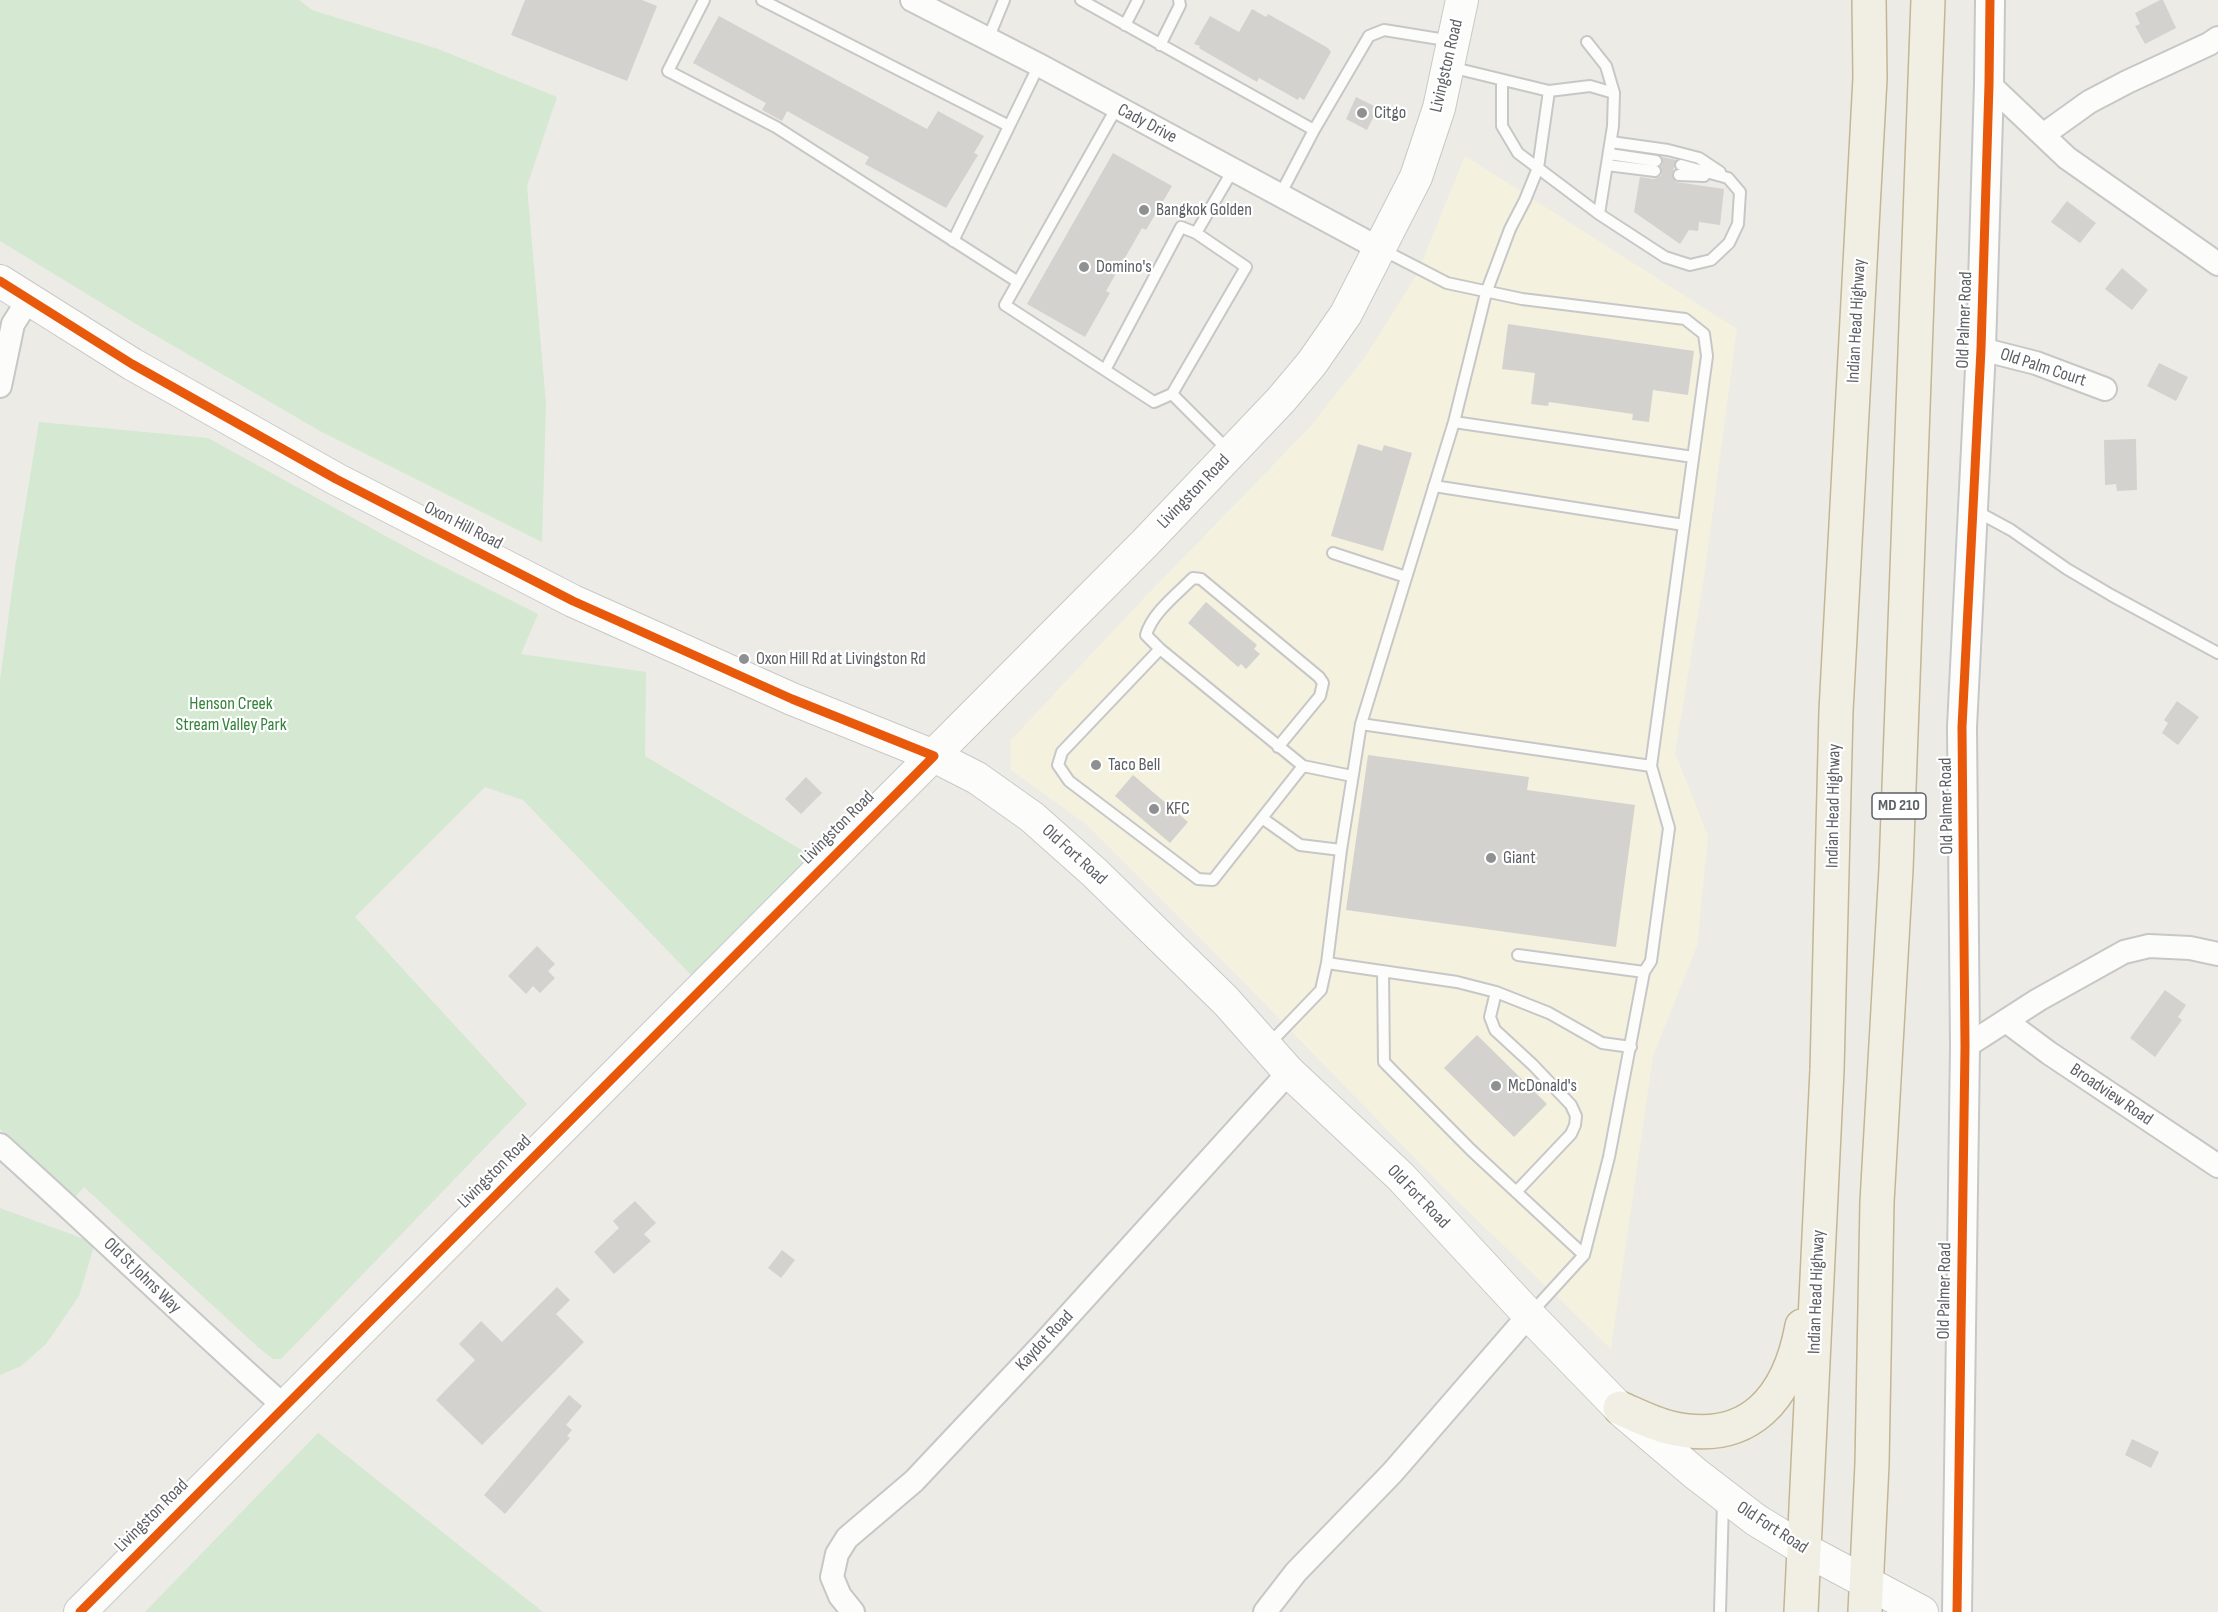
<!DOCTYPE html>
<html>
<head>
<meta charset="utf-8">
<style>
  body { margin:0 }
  canvas { display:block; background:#ecebe6 }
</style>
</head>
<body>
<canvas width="2218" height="1612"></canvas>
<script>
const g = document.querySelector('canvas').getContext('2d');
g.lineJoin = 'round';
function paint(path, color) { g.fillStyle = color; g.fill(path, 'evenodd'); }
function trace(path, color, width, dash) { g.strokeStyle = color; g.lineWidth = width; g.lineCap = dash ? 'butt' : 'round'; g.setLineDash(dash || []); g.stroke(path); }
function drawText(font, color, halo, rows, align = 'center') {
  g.font = font + ' "Sofia Sans Condensed",sans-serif'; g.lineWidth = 4.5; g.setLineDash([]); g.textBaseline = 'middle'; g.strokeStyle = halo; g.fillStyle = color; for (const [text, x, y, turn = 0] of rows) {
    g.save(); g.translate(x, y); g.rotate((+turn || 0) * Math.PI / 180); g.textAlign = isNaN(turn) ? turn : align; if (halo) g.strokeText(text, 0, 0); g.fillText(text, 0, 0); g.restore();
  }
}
const commercial = new Path2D(`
  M1465,156L1737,329L1704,577L1675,753L1708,836L1697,946L1653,1056L1611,1349L1441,1185L1235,973L1087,825L1011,770L1010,741L1146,596L1310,427L1365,357L1416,276Z`);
const green = new Path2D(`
  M0,0H299L312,10L438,49L557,97L527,186L546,404L542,542L320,431L141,327L0,241Z
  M39,422L208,438L420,555L538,614L521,654L646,672L645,756L815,858L693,977L523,800L485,787L355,917L527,1104L281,1359H273L259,1348L84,1187L74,1198L0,1129V681L15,568Z
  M0,1208L95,1243L79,1296L46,1344L21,1366L0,1375Z
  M318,1433L543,1612H145Z`);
const building = new Path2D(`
  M525,0H642L657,6L627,81L511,35Z
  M2160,0H2163L2176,28L2145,44L2135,26L2140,24L2135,13Z
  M1252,9L1266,17L1268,14L1328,48L1331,52L1304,100L1299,97L1298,100L1259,78L1257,82L1199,48L1200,46L1194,44L1210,16L1239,32Z
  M719,16L927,129L938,111L984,136L974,153L978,155L946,208L865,164L869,157L787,111L782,121L762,110L766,103L693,63Z
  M1356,97L1378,108L1367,130L1346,119Z
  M1113,153L1172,186L1146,230L1142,228L1106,291L1110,293L1085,337L1027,304Z
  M1662,157L1676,160L1672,175L1676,182L1724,189L1720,225L1699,222L1698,231L1689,230L1680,244L1634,212L1640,177L1654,179L1661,176L1662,171L1661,167L1663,162Z
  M2067,201L2096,223L2080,243L2051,222Z
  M2122,268L2148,290L2132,310L2105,289Z
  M1508,324L1694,351L1688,395L1653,390L1649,422L1632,420L1633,414L1549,402L1548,406L1531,404L1535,373L1502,369Z
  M2159,363L2188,377L2176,401L2147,386Z
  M2136,439L2137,490L2117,491L2116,484L2105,485L2104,440Z
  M1358,444L1382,451L1384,445L1412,453L1383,551L1331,536Z
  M1206,602L1257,645L1254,649L1260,654L1246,669L1241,664L1238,667L1188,623Z
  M2177,701L2199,717L2178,745L2162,733L2168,723L2164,720Z
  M1368,755L1529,777L1527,790L1635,805L1616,947L1346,910Z
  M1133,775L1188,822L1170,843L1115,796Z
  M806,777L822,793L801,814L785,799Z
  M537,946L555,964L548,971L555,978L540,993L533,986L526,994L508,976Z
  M2165,990L2186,1005L2178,1017L2182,1020L2155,1057L2130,1038Z
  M1477,1035L1547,1104L1514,1137L1444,1068Z
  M635,1201L656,1223L644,1234L651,1241L614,1274L594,1252L619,1228L613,1221Z
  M782,1250L795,1260L781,1278L768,1268Z
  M557,1287L570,1300L556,1314L584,1342L482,1445L436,1400L475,1360L459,1344L481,1321L502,1342Z
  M569,1395L582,1406L566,1425L572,1430L567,1436L570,1438L505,1514L484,1495Z
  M2132,1439L2159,1452L2151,1468L2125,1455Z`);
const service = new Path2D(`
  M704,0L668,71L776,127L1018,282
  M762,0L1009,126
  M1081,0L1314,130L1280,195
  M1125,25L1138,0
  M988,39L1004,0
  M1587,42L1606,66L1614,93
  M1160,45L1180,5L1179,0
  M1450,67L1549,91L1590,86L1614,93L1613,126L1599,214
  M1502,80V126L1518,153L1599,214L1665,257L1690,265L1711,260L1729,243L1738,224L1740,192L1728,178L1681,165
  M1117,107L1005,305L1154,402L1172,394L1229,451
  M1314,130L1369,36L1384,30L1452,41
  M1611,142L1668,150L1699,158L1720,172
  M1609,154L1656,161
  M1607,165L1655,171
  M1679,175L1704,176
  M953,241L1039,65
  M1381,249L1447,283L1522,299L1685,319L1704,334L1707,356L1651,766L1669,828L1651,961L1644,972L1609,1157L1584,1255L1531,1313
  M1105,370L1181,227L1196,233L1233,170
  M1172,394L1246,267L1196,233
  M1454,422L1693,457
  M1434,486L1684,525
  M1976,511L2011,530L2067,569L2111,595L2218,653
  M1333,553L1406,577
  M1160,649L1303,766L1352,776
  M1361,724L1651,766
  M1278,747L1320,696L1323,683L1319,677L1201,579L1193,578C1177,594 1152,613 1146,635L1160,649L1062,752L1058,765L1069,781L1198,879L1213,880L1262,818L1300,845L1341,850
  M1262,818L1303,766
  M1518,955L1644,972
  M1327,963L1457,982L1496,992L1549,1013L1602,1043L1631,1047
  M1383,971L1384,1062L1471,1150L1584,1255
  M1496,992L1490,1017L1495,1030L1533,1065L1571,1105L1576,1116L1575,1125L1571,1134L1516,1192
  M1269,1044L1321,990L1327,963L1341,850L1361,724L1454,422L1486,293L1510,229L1525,200L1538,168L1549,91
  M1720,1612L1723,1501`);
const minor = new Path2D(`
  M912,0L1039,65L1380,249
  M1989,84L2067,158L2218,264
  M2043,135L2089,102L2127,82L2209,44L2218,38
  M1981,349L2036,363L2105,389
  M0,386L13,324L29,299
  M2006,1021L2049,1053L2218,1166
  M1965,1047L2038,1000L2124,952L2149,946L2190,948L2218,954
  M0,1145C96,1231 188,1321 285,1407
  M853,1612L840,1596L832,1577L837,1554L847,1538L914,1481L1042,1345L1289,1072
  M1265,1612L1296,1572L1392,1473L1529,1315`);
const tertiary = new Path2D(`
  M1957,1612L1965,1047L1962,727L1981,349L1989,84L1990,0`);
const secondary = new Path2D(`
  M0,281L132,364L336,479L573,601L792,699L934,756L977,778L1032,817L1095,873L1226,1001L1289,1072L1401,1177L1529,1315L1623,1412L1696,1474L1756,1520L1802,1548L1922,1612
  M80,1612L1145,543L1281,400L1312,363L1346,314L1416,177L1439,108L1462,0`);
const trunk = new Path2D(`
  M1620,1408C1636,1415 1653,1424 1671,1428C1750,1446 1789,1397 1802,1326
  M1801,1612L1827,1070L1836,711L1870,78L1869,0
  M1865,1612L1872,1464L1877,1202L1896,869L1928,0`);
const cycleway = new Path2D(`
  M0,281L132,364L336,479L573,601L792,699L934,756L80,1612
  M1957,1612L1965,1047L1962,727L1981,349L1989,84L1990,0`);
const markers = [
  [1362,113,6,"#8e9092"],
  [1144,210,6,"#8e9092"],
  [1084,267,6,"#8e9092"],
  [744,659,6,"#8e9092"],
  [1096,765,6,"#8e9092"],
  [1154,809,6,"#8e9092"],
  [1491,858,6,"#8e9092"],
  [1496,1086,6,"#8e9092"]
];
const shields = [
  [1899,806,54]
];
const shieldNames = [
  ["MD 210",1899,806]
];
const streetNames = [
  ["Livingston Road",1447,66,-77],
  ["Cady Drive",1147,124,28],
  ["Old Palmer Road",1965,320,-88],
  ["Indian Head Highway",1857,321,-87],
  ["Old Palm Court",2043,368,18],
  ["Livingston Road",1194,492,-46],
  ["Oxon Hill Road",463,526,27],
  ["Indian Head Highway",1834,806,-89],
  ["Old Palmer Road",1947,806,-91],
  ["Livingston Road",838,828,-45],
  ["Old Fort Road",1074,855,42],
  ["Broadview Road",2111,1095,34],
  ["Livingston Road",495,1172,-45],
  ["Old Fort Road",1418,1197,46],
  ["Old St Johns Way",142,1276,44],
  ["Old Palmer Road",1945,1291,-89],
  ["Indian Head Highway",1817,1292,-88],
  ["Kaydot Road",1045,1341,-47],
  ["Livingston Road",152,1516,-45],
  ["Old Fort Road",1772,1528,33]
];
const poiNames = [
  ["Citgo",1374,113],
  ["Bangkok Golden",1156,210],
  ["Domino's",1096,267],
  ["Oxon Hill Rd at Livingston Rd",756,659],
  ["Taco Bell",1108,765],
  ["KFC",1166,809],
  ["Giant",1503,858],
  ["McDonald's",1508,1086]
];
const parkNames = [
  ["Henson Creek",231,704],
  ["Stream Valley Park",231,725]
];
paint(commercial, '#f5f1df');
paint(green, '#d4e8d2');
paint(building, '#d3d2cf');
trace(service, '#c7c7c7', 14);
trace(minor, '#c7c7c7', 26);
trace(tertiary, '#c7c7c7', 32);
trace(secondary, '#c8c9c8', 34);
trace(trunk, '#c3b694', 36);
trace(service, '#fcfcfb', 10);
trace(minor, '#fcfcfb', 22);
trace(tertiary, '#fcfcfb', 28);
trace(secondary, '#fcfcfb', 32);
trace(trunk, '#f1eee4', 33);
trace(cycleway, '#e8590c', 9);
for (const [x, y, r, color] of markers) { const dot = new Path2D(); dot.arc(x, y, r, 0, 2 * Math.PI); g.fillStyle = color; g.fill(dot); trace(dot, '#fff', 2); }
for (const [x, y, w] of shields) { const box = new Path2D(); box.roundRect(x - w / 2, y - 13, w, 26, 4.5); g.fillStyle = '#fff'; g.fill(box); trace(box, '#5c5f64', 1.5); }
drawText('bold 16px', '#5c5f64', null, shieldNames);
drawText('18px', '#5c5f64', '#fff', streetNames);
drawText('18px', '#5c5f64', '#fff', poiNames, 'left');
drawText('18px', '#35823b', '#fff', parkNames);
</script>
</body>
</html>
